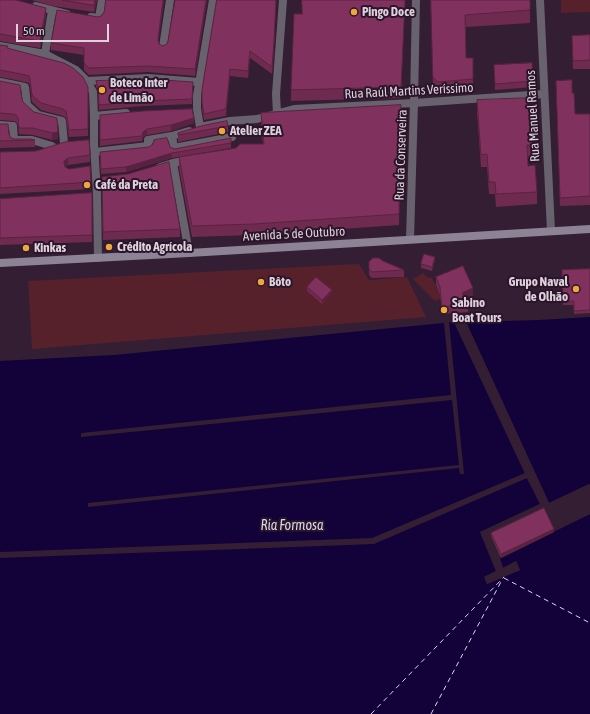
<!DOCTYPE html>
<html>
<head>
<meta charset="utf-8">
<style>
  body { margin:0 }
  #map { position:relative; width:590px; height:714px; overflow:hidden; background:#341e33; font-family:"Asap Condensed",sans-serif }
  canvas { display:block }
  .scale { position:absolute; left:16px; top:24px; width:93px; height:18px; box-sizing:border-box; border:2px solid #ded0dd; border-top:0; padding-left:5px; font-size:12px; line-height:14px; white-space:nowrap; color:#ded0dd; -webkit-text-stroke:3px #2a1529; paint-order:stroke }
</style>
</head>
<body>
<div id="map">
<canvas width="590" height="714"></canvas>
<div class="scale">50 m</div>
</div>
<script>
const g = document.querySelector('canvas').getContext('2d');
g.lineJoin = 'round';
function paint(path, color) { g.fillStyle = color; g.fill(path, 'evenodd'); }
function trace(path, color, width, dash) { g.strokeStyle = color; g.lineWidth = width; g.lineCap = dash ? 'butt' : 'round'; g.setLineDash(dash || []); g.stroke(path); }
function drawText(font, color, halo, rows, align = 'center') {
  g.font = font + ' "Asap Condensed",sans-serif'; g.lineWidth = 4; g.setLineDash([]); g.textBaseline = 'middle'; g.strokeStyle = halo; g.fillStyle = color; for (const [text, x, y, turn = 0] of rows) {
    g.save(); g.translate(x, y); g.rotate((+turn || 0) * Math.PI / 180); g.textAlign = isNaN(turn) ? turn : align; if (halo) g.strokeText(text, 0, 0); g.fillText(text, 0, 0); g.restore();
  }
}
const green = new Path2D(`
  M561,0H590V12L561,13Z
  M359,264L369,280L407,277L426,317L32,349L28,281Z
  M423,273L427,277L432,278L442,298L435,301L413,279Z`);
const water = new Path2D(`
  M590,317V485L589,484L549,503L466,322L539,320Z
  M454,322L527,478L540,504L480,532L496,571L484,577L487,584L520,570L516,561L503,568L499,558L590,514V714H0V361L114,355Z`);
const pier = new Path2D(`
  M449,322L464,474H460L459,468L88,507V503L459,465L452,400L81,437V433L451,395L444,323Z
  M454,322H457L528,477L542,503L541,505L482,533L498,571L497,573L486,578L488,582L517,569L515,564L504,570L502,569L497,559L498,557L590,512V514L500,558L503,568L516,561L520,570L487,584L484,577L496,571L480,532L540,504L527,478L374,544L0,558V552L372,538L525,473Z
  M464,322H466L549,503L589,484L590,487L588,486L550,505L547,504Z`);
const ferry = new Path2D(`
  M504,578L590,623
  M371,714L504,577
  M431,714L502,580`);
const pedestrian = new Path2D(`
  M163,47L170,0
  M0,82L25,87L27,105L38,115L62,121L64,143
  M94,116L126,113
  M0,125L13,126L14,140H32L52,146
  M172,136L174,148L232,137
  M95,152L148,146V140L172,136L189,131
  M173,163L189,253
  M160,167L173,163L189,160`);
const minor = new Path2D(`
  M213,0L197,96V109L200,127L230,121L257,119L294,109L414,103L544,94
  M540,0L551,231
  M36,6L67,14
  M91,17L99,18L102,0
  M0,46L45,54L76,70L87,81L93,92L94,116V144L97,194L98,258
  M45,54L52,11
  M87,81L148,78L199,82
  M277,113L276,94L283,0
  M410,239L414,103L416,0`);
const secondary = new Path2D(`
  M0,263L189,253L590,229`);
const wall = new Path2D(`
  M0,0L46,15L40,48L0,41Z
  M32,0H97L94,12L53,6Z
  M106,0H164L158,41L159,44L163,46L167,44L207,0L195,76L148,72L89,75L84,70V55L51,50V43L98,17L101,16L104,12Z
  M276,0L274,47L272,74L250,58L248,78L230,76L226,116L204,120L202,109V90Z
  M302,0H405L401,98L291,101V90L302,14Z
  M431,0L530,10V23L466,27V58H473V91L438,94L433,89Z
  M590,35V69H573L572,36Z
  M0,45L88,87V136L69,137L66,118L63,116L41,110L32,102L30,86L29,83L26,82L0,77Z
  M494,65L533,81V87L495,90Z
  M0,81L22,99L23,102L58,139L52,140L33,135L19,134L18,125L16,122L13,121L0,120Z
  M96,81L193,87L192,104L143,106L99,110L98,92L96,86Z
  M556,81L572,93L575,114H590V205L560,206Z
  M477,100L534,145V157L528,158V166L537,192V204L496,207L495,194H489L487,167H481L477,113Z
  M401,105L399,225L254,235L192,237L179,168V157L263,144L261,124V113Z
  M100,115L194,123L171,131L147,135L143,137L142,141L100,146Z
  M0,124L11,138L14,139L35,140V147L0,148Z
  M228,126V132L178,142V133Z
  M231,143V148L172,158L126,172L101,174L100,157L170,147L172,148L175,149Z
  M0,152L90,155V162L68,165L65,167L91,182V189L0,194Z
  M102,177L180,229V237L103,240Z
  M92,193V242L0,245V199Z
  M435,260L432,271L421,268V264Z
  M383,261L404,270V277L372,278L369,275V262Z
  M590,269V313L574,314V305H563L562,270Z
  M436,277L473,295L465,299L468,304V312L442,314L440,295L436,285Z
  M307,287L332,293L322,304L307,291Z
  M554,532L501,558L491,536V533Z`);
const shadedWall = new Path2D(`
  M95,0H97L94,12V5Z
  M163,0H164L158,46V39Z
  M206,0H207L195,76V69Z
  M276,0L274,47L272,74V67Z
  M46,8V15L40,48V41Z
  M250,51V58L248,78V71Z
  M230,69V76L226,116V109Z
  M194,118V123L171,131V125Z
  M147,129V135L143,137L142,141L143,132Z
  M58,132V139L52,140V133Z
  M172,153V158L126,172V167Z
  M68,158V165L64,167V161Z
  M435,257V260L432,271V267Z
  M473,288V295L462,300V293Z
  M332,290V293L322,304V300Z
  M554,529V532L501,558V554Z`);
const building = new Path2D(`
  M0,0H16L46,8L40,41L0,34Z
  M62,0H95L94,5Z
  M106,0H163L158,39L159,44L163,46L167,44L168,41L175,0H206L195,69L148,66L89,68L84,63V48L51,43L57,10L98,17L101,16L104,12Z
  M217,0H276L274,40L272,67L250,51L248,71L230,69L226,109L204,114L202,102V90Z
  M302,0H405L401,87L291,90L294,14H302Z
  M431,0H530V10L465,15L466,58H473V79L438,82L433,77Z
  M590,35V60L573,61L572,36Z
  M0,45L8,46L7,48L64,63L73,68L83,77L88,87V129L69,130L66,111L63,109L41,103L32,95L30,79L29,76L26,75L0,70Z
  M532,63L533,81L495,84L494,65Z
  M148,79L193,82L192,99L143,101L99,105L98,87L96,81Z
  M572,80V93H574L575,114H590V196L560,198L556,81Z
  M0,81L20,85L22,99L23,102L34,112L57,118L58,132L52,133L33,128H19L18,118L16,115L13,114L0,113Z
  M532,98L534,145H527L528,166L535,165L537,192L496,194L495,182H489L487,154L481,155L477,100Z
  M401,105L399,214L254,224L192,226L179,157L236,148L240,144H264L261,113Z
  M192,109L194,118L171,125L147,129L143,132L142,136L100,140V115L143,111Z
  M227,121L228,126L178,135V133L201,126Z
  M0,124H8L9,134L11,138L14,139H31L35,140L0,141Z
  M167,138L170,147L172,148L175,149L231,138V143L172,153L126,167L101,169L100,152L149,147L153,144L154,140Z
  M89,140L90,155L68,158L64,161V163L65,167L69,169L90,166L91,182L0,188V152L36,151L65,142Z
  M169,162L180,229L103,232L102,177L128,174Z
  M92,193V235L0,238V199Z
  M424,254L435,257L432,267L421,264Z
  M373,258H379L383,261L404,270L372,272L369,269V262Z
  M463,266L473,288L462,293L468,304L442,307L440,287L436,277Z
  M590,269V310L574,311V301L563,302L562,270Z
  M316,277L332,290L322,300L307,287Z
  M544,508L554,529L501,554L491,533Z`);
const markers = [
  [354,12,4,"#efa73d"],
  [102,90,4,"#efa73d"],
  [222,131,4,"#efa73d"],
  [87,185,4,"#efa73d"],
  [109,247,4,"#efa73d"],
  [26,248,4,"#efa73d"],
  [261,282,4,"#efa73d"],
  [576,289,4,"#efa73d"],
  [444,310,4,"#efa73d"]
];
const poiNames = [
  ["Pingo Doce",362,12],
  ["Boteco Inter",110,83],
  ["de Limão",110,98],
  ["Atelier ZEA",230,131],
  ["Café da Preta",95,185],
  ["Crédito Agrícola",117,247],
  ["Kinkas",34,248],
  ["Bôto",269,282],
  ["Grupo Naval",568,282,"right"],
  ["de Olhão",568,297,"right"],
  ["Sabino",452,303],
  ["Boat Tours",452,318]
];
const streetNames = [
  ["Rua Raúl Martins Veríssimo",409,91,-3],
  ["Rua Manuel Ramos",533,116,-93],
  ["Rua da Conserveira",401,155,-88],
  ["Avenida 5 de Outubro",294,234,-3]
];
const waterNames = [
  ["Ria Formosa",292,526]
];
paint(green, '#57212c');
paint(water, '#120239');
paint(pier, '#341e33');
trace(ferry, '#d7d7ed', 1, [5, 4]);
trace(pedestrian, '#68626f', 8);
trace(minor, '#68626f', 8);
trace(secondary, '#8c8397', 8);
paint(wall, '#6f2a50');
paint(shadedWall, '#5a2241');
paint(building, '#81315d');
trace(building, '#5a2241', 1);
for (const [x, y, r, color] of markers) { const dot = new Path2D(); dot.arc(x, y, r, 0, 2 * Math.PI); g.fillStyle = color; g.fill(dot); trace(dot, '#2a1529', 1.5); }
drawText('bold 13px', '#ded0dd', '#2a1529', poiNames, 'left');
drawText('13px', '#ded0dd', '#2a1529', streetNames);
drawText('italic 14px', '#d7d7ed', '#2a1529', waterNames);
</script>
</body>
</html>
